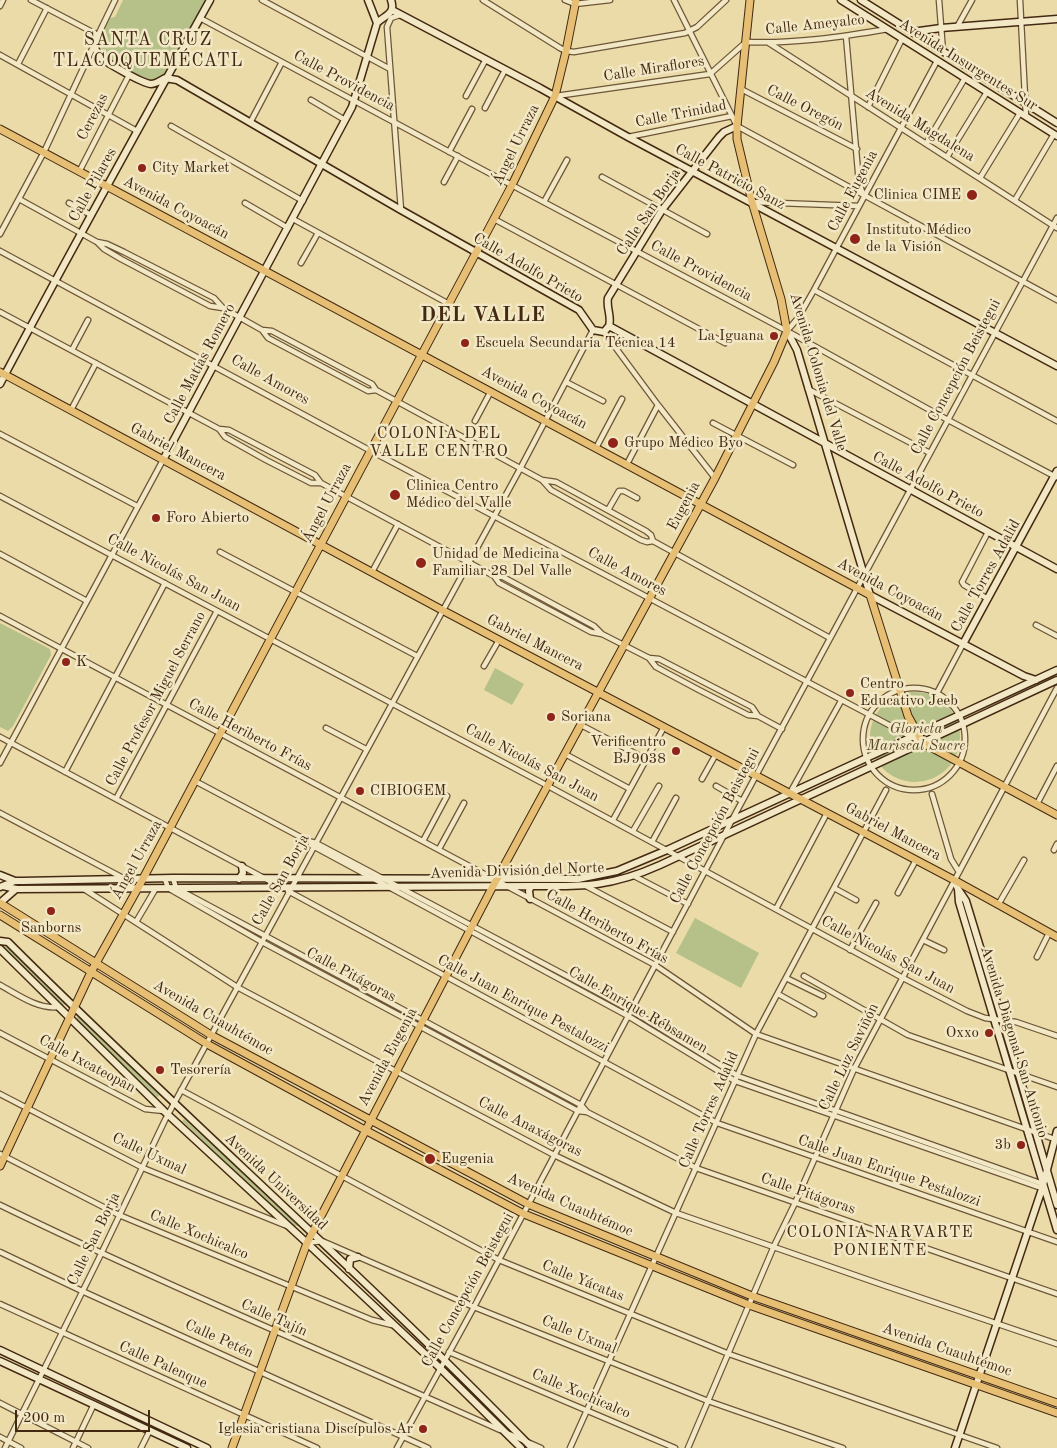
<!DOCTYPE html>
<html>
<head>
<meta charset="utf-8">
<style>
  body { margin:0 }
  #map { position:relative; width:1057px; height:1448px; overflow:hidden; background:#ebdba8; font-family:"Old Standard TT",serif }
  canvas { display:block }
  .scale { position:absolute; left:15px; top:1410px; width:135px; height:22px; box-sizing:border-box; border:2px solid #432912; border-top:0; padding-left:6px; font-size:15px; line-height:18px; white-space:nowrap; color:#432912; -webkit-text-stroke:4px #f2e8c6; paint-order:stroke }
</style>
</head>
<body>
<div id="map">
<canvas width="1057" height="1448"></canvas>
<div class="scale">200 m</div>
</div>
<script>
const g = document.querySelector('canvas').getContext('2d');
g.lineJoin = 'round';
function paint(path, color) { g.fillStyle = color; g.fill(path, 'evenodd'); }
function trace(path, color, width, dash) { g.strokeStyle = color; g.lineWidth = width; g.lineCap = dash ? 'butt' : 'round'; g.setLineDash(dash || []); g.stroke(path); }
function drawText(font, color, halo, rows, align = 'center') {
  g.font = font + ' "Old Standard TT",serif'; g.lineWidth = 5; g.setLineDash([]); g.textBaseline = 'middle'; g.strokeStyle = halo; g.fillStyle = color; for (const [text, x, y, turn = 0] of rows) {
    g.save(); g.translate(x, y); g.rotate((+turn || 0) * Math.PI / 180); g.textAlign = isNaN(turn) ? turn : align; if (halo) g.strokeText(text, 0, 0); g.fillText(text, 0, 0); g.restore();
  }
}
const green = new Path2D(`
  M123,0H206L166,72L155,83L134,73L104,57L99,39L110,18L115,17Z
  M0,623L50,649L51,655L13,726L8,731L0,727Z
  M495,668L524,684L512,705L484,690Z
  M870 737a45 45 0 1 1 90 0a45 45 0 1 1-90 0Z
  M695,918L759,953L741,988L676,953Z
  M5,944L67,1005H61L1,945Z
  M79,1015L160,1095L156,1098L76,1019Z
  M184,1119L301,1226H293L182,1121Z`);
const street = new Path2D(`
  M31,0L98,35L115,0
  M262,0L390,69
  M483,0L560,48L566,51L574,52L685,33L697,27L726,0
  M565,0L575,4L610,0
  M674,0L737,126L1057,300
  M939,0L943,52
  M1020,0L1026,116
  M0,6L3,0
  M400,15L391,18L387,27L401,210
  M200,18L472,164L787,331L948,420L1056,477
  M957,27L972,0
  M846,36L859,183L864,197
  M769,43L1057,228
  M0,55L137,131
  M18,64L47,8
  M741,89L857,149
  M466,96L486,59
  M556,96L710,74L746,42C793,44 841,37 888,29
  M311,100L345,120
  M868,107L902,39
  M485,108L505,70
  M251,121L282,62
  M171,126L303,201
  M628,137L732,116
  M926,144L965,78
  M449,152L472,109
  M947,157L987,92
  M79,172L129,75
  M602,177L707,234
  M980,178L1020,113
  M444,182L458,156
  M19,199L97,242L104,249L121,259L210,306L223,308
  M1015,200L1054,134
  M544,202L567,160
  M752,202L859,206
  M69,203L91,215
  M245,203L288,228
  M293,219L449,304
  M494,219L725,343
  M0,234L44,152L94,45
  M97,242L107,244L124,252L214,298L223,308L262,330L272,331L372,384L376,390L542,480L551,490L641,540L647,542L653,541L830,638
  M0,251L371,451L923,743
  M301,263L318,233
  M814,290L1057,421
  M0,312L219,429L225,437L266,460L311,483H321
  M262,330L268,338L368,391L376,390
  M787,331L798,318L814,290L937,61
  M604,332L658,405L715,478
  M72,350L88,320
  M566,382L603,401
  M808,389L930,453
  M71,410L96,363
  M475,421L491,391
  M713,423L793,465
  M219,429L229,430L315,475L321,483L494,576L503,577L594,626L602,634
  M0,434L137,506
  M596,448L622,399
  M627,464L658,405
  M542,480L556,482L646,531L651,535L653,541
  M0,496L548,786L903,978L967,1011L985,1018L1016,1022L1057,1036
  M608,510L619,491H624L637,498
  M220,552L417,656
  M0,554L87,601
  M372,572L398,524
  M494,576L499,583L591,632L602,634L649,658L659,659L752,707L758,716
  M988,599L964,585L962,582L988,532
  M0,616L655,965L756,1034L1057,1140
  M1036,625L1057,636
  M649,658L656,667L699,690L748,715L758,716L782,729
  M484,666L499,640
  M863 739a51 51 0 1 1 102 0a51 51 0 1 1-102 0Z
  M937,693L963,644
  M581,725L646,759
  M326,728L366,749
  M0,737L279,886
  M565,754L630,789
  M0,763L163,460
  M65,772L165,583
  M702,779L716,754
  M195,781L308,841L316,843L631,1010L738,1076L1043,1184
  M716,786L742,801
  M790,793L841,701
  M932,794L951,859L959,872
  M116,799L217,611
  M1037,804L1057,766
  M0,813L125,879
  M613,820L664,727
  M633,831L659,786
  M423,841L447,796
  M652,842L676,798
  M311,845L628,1016L735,1081L1044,1189
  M439,849L464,803
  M1054,850L1057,844
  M634,876L688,904
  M173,878L176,888L581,1105L587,1112
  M165,879L168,888L262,942L578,1111L587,1112L696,1168L1057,1294
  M586,886L673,932
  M834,888L856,900
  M84,889L237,987L554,1155L676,1213L883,1285L1057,1344
  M288,891L717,1123L1057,1242
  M898,893L916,860
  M998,905L1024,860
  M776,909L827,813
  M136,922L156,888
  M923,940L944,950
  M850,950L876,903
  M1037,957L1049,933
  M804,976L908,1035L1057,1087
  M786,978L823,996
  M0,985C17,994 37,1009 57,1007
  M778,994L814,1014
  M0,1033L145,1109L164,1111
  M181,1090L499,1260L729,1354L997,1448
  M0,1094L143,1168L287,1226
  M0,1154L119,1215L372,1320L392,1325
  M0,1205C165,1285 333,1355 500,1430
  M307,1243L322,1241L474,1307L708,1401L843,1448
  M0,1252L82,1291L428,1448
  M0,1304L317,1448
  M449,1352L675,1448
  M0,1403L88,1448
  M509,1434L541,1448
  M0,1437L21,1448
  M5,1448L101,1254L165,1120L520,469L593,330
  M73,1448L94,1404
  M141,1448L150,1430
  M397,1448L474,1307L732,820L1057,218
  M570,1448L756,1034L886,790
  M688,1448L774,1246L795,1203L854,1069L1057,688`);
const secondary = new Path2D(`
  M368,0L377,23
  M841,0L1057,136
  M861,0L1057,123
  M392,10L540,88L628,137L1057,366
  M377,23C385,15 396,14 391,0
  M912,32L941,28L1057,19
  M98,35L94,44L98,56C106,62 141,83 151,84C156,84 160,81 165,78L177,80L401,210L579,310L593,330L604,332L609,326
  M609,326L1057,569
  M609,326C612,316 606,308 608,298L662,210L719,137L724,132L737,126
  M787,331L797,350L870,595L1024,676L1036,680
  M0,384C68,255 139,128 210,0
  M163,460L352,107L377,23
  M963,644L1057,471
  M0,875L15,881
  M239,879L243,873L242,866
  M954,880L958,889L959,902L1057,1230
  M3,886L16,889L531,886C553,886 575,887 597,884C619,881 640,874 660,865L1057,680
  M0,887L15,881H22L173,878L578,879L617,871L667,850L1057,670
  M958,889L966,901L1019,1075L1057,1205
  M530,899L529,891L531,886
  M0,903L16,889
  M0,941L8,942C180,1114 363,1274 532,1448
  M0,949L164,1111L307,1243L440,1368L521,1448
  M349,1269L350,1259L358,1257
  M0,1350L207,1448
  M0,1361L187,1448
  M955,1448L1042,1189L1057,1131`);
const primary = new Path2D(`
  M0,129L870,595L908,716L923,743L1057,815
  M0,372L442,610L954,880L1057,937
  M0,903L211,1035L528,1204L752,1296L1057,1403
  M0,915L207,1044L365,1130L524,1214L749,1305L1057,1413
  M0,1166L91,972L138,888L512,185L555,96L566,51L576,0
  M232,1448L307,1243L493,886L715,478L774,362L787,331L781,299L752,202L737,139V126L750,0`);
const markers = [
  [142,168,5,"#8f2418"],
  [972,195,6,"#8f2418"],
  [855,239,6,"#8f2418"],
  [774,336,5,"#8f2418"],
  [465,343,5,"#8f2418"],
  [613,443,6,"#8f2418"],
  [395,495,6,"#8f2418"],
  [156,518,5,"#8f2418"],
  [421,563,6,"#8f2418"],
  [66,662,5,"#8f2418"],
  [850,693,5,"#8f2418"],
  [551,717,5,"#8f2418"],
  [676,751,5,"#8f2418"],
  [360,791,5,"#8f2418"],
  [51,911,5,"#8f2418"],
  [989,1033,5,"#8f2418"],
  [160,1070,5,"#8f2418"],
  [1021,1145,5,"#8f2418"],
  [430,1159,6,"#8f2418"],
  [423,1429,5,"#8f2418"]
];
const streetNames = [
  ["Calle Ameyalco",815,25,-6],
  ["Avenida Insurgentes Sur",968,65,32],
  ["Calle Miraflores",654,69,-9],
  ["Calle Providencia",344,81,28],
  ["Calle Oregón",805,108,27],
  ["Calle Trinidad",681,114,-11],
  ["Cerezas",93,117,-63],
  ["Avenida Magdalena",920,125,32],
  ["Ángel Urraza",516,145,-64],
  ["Calle Patricio Sanz",730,177,28],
  ["Calle Pilares",93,185,-61],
  ["Calle Eugenia",853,191,-62],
  ["Avenida Coyoacán",176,208,28],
  ["Calle San Borja",649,212,-56],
  ["Calle Adolfo Prieto",528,268,30],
  ["Calle Providencia",701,271,28],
  ["Calle Matías Romero",200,364,-62],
  ["Avenida Colonia del Valle",818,372,73],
  ["Calle Concepción Beistegui",956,377,-62],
  ["Calle Amores",270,380,29],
  ["Avenida Coyoacán",534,398,28],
  ["Gabriel Mancera",178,452,28],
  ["Calle Adolfo Prieto",928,485,28],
  ["Ángel Urraza",327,503,-62],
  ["Eugenia",684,506,-62],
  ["Calle Amores",627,572,28],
  ["Calle Nicolás San Juan",174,573,28],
  ["Calle Torres Adalid",986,576,-61],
  ["Avenida Coyoacán",890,590,28],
  ["Gabriel Mancera",535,643,27],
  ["Calle Profesor Miguel Serrano",156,699,-62],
  ["Calle Heriberto Frías",250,735,28],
  ["Calle Nicolás San Juan",532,763,28],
  ["Calle Concepción Beistegui",715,826,-62],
  ["Gabriel Mancera",893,832,28],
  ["Ángel Urraza",137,860,-61],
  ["Avenida División del Norte",517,871,-2],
  ["Calle San Borja",281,880,-61],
  ["Calle Heriberto Frías",607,927,29],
  ["Calle Nicolás San Juan",888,955,28],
  ["Calle Pitágoras",351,975,28],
  ["Calle Juan Enrique Pestalozzi",523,1004,28],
  ["Calle Enrique Rébsamen",638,1010,30],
  ["Avenida Cuauhtémoc",213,1018,30],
  ["Avenida Diagonal San Antonio",1014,1042,73],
  ["Avenida Eugenia",388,1057,-62],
  ["Calle Luz Saviñón",849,1057,-64],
  ["Calle Ixcateopan",87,1064,28],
  ["Calle Torres Adalid",709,1110,-66],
  ["Calle Anaxágoras",530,1127,27],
  ["Calle Uxmal",149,1154,25],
  ["Calle Juan Enrique Pestalozzi",889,1171,19],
  ["Avenida Universidad",276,1182,43],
  ["Calle Pitágoras",808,1194,19],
  ["Avenida Cuauhtémoc",570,1205,24],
  ["Calle Xochicalco",199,1235,23],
  ["Calle San Borja",94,1239,-64],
  ["Calle Yácatas",583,1281,22],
  ["Calle Concepción Beistegui",468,1290,-61],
  ["Calle Tajín",274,1318,24],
  ["Calle Uxmal",579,1335,22],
  ["Calle Petén",219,1339,24],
  ["Avenida Cuauhtémoc",947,1350,19],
  ["Calle Palenque",163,1365,24],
  ["Calle Xochicalco",581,1394,23]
];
const poiNames = [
  ["City Market",152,168],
  ["Clinica CIME",961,195,"right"],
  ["Instituto Médico",866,230],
  ["de la Visión",866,247],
  ["La Iguana",764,336,"right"],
  ["Escuela Secundaria Técnica 14",475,343],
  ["Grupo Médico Byo",624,443],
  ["Clinica Centro",406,486],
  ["Médico del Valle",406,503],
  ["Foro Abierto",166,518],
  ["Unidad de Medicina",432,554],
  ["Familiar 28 Del Valle",432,571],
  ["K",76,662],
  ["Centro",860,684],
  ["Educativo Jeeb",860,701],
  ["Soriana",561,717],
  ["Verificentro",666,742,"right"],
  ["BJ9038",666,759,"right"],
  ["CIBIOGEM",370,791],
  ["Sanborns",51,928,"center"],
  ["Oxxo",979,1033,"right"],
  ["Tesorería",170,1070],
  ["3b",1011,1145,"right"],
  ["Eugenia",441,1159],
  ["Iglesia cristiana Discípulos Ar",413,1429,"right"]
];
const parkNames = [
  ["Glorieta",916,729],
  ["Mariscal Sucre",916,746]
];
const neighbourhoodNames = [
  ["COLONIA DEL",439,434],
  ["VALLE CENTRO",439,452],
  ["COLONIA NARVARTE",880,1233],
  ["PONIENTE",880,1251]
];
const quarterNames = [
  ["SANTA CRUZ",148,40],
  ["TLACOQUEMÉCATL",148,61]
];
const districtNames = [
  ["DEL VALLE",483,316]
];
paint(green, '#b5c189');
trace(street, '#6d5638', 7);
trace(secondary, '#432912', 9);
trace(primary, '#432912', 9);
trace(street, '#f2e8c6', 4.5);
trace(secondary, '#f2e8c6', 6);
trace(primary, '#e6be74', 7);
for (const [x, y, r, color] of markers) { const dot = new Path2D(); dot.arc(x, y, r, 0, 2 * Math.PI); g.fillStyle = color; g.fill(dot); trace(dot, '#f2e8c6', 2); }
drawText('15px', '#432912', '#f2e8c6', streetNames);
drawText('15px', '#432912', '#f2e8c6', poiNames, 'left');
drawText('italic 15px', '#5a472a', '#f2e8c6', parkNames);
g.letterSpacing = '1px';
drawText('16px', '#432912', '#f2e8c6', neighbourhoodNames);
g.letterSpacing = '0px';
g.letterSpacing = '1px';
drawText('18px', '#432912', '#f2e8c6', quarterNames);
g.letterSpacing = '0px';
g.letterSpacing = '1px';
drawText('bold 20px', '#432912', '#f2e8c6', districtNames);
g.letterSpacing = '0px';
</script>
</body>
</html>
